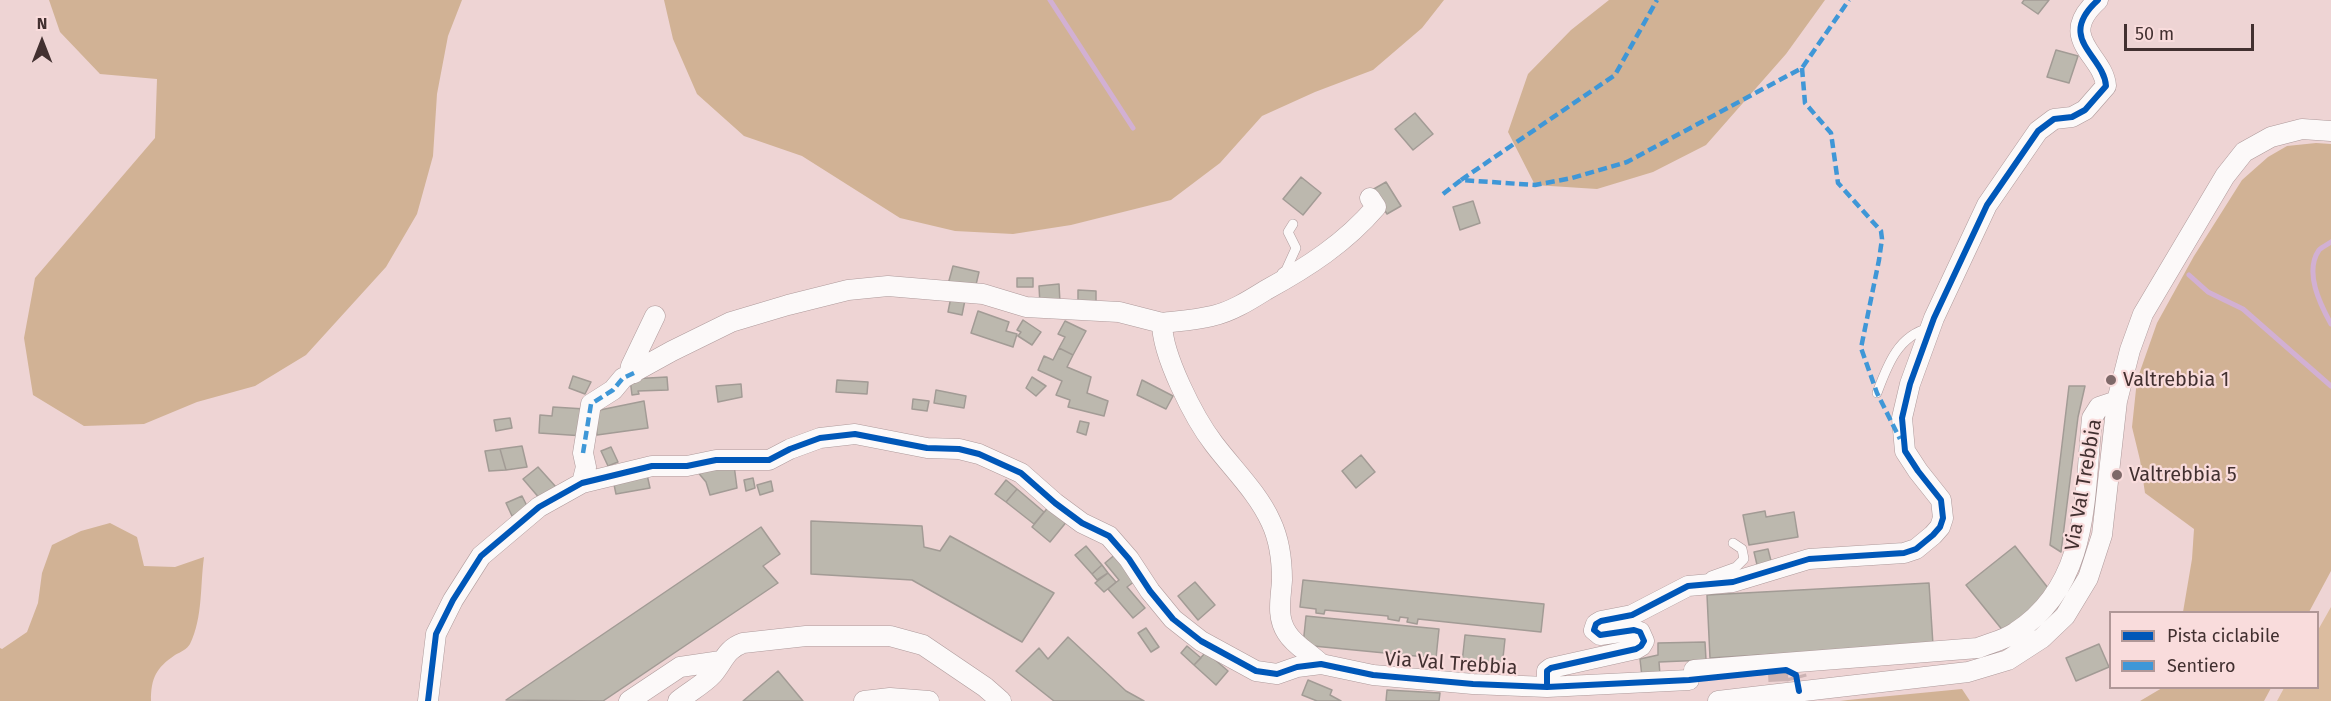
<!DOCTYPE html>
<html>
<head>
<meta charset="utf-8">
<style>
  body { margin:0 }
  #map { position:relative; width:2331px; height:701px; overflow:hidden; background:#eed4d4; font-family:"Fira Sans",sans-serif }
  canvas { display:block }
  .legend { position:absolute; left:2109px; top:611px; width:210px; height:78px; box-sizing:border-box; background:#f9dcdc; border:2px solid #b09797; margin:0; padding:8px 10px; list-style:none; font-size:18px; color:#423030 }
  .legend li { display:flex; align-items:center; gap:12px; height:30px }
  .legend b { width:30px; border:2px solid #b09797 }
  .north { position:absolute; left:12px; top:12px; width:60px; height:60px; -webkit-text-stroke:4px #f9dcdc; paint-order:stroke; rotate:0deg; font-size:16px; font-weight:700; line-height:24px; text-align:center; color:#423030 }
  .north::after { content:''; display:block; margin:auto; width:21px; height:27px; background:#423030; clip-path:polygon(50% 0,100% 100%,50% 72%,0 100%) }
  .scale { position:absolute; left:2124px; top:24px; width:130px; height:27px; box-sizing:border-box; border:3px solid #423030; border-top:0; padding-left:8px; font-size:18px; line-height:21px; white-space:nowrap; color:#423030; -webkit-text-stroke:4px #f9dcdc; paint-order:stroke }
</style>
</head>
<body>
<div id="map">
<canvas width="2331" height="701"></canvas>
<ul class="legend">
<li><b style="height:8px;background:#0057b8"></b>Pista ciclabile</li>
<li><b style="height:8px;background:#3f97d7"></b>Sentiero</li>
</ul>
<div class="north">N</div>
<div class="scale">50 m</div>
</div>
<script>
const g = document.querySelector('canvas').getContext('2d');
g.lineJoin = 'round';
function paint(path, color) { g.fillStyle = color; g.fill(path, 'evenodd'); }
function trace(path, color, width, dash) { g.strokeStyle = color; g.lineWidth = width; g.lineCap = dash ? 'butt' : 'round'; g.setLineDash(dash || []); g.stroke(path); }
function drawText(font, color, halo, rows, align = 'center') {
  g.font = font + ' "Fira Sans",sans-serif'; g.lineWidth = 4.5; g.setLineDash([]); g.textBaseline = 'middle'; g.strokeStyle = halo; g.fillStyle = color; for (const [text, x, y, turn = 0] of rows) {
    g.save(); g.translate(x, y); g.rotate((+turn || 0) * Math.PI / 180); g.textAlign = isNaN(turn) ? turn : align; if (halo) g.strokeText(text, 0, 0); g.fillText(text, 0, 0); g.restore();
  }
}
const green = new Path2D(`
  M2331,607V701H2277L2284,688H2318V630Z`);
const forest = new Path2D(`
  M49,0H462L448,36L437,94L433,156L417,214L386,267L306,355L255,386L197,402L144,424L84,426L33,395L24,338L35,278L155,138L157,79L100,74L60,32Z
  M664,0H1444L1422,28L1373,70L1315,92L1262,116L1220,163L1171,200L1071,225L1013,234L955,231L900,218L802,156L744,136L697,94L673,39Z
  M1609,0H1825L1786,54L1706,145L1653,172L1597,189L1535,185L1508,132L1528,74L1571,30Z
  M2316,143L2331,144V571L2309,612H2183L2192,559L2194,529L2145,493L2140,460L2132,427L2137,380L2157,323L2194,256L2242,180L2268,157L2287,146Z
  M110,523L137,537L144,566L175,567L204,557C200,586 203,617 190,644C187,649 181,652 175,655C156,668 151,678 151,701H0V648L2,649L27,632L38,603L42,573L52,545L81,531Z
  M2162,688H2271L2264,701H2140Z
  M1962,689L1970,701H1840L1848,700Z`);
const stream = new Path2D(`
  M1050,0L1133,128
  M2331,242C2328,244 2322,247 2319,250C2304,272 2320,304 2331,324
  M2189,275L2208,292L2243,309L2331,386`);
const building = new Path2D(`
  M2024,0H2049L2038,14L2022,3Z
  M2056,50L2078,56L2069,83L2047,77Z
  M1415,113L1433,134L1413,150L1395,129Z
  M1301,177L1321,193L1303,215L1283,199Z
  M1386,182L1401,206L1387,214L1372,190Z
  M1473,201L1480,223L1460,230L1453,207Z
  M953,266L979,272L975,289L947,288Z
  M1017,278H1033V287H1017Z
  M1059,284L1060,303L1040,305L1039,286Z
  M1078,290L1096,291V305L1078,304Z
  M951,297L965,300L962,315L948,312Z
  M978,311L1009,322L1006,331L1017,334L1013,347L971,333Z
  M1023,320L1041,332L1032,345L1018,336L1021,332L1017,330Z
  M1065,321L1086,331L1073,355L1059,348L1065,337L1058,334Z
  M1059,348L1073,355L1067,367L1091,377L1087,393L1108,401L1104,416L1068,407L1070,400L1056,395L1062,381L1038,370L1044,356L1053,360Z
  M573,376L591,382L585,394L569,388Z
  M667,377L668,390L638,391L639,394L632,395L630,379Z
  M1032,377L1046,386L1036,396L1026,388Z
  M837,380L868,382L867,394L836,392Z
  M1142,380L1173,396L1166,409L1137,395Z
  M741,384L742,397L718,402L716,386Z
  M2069,386H2085L2078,417L2061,552L2050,545Z
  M936,390L966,396L964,408L934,403Z
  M913,399L929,401L927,411L912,409Z
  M644,401L648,428L597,435L595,411Z
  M553,407L585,409L584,436L539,433L540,415L552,416Z
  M510,418L512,428L496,431L494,420Z
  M1080,421L1089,423L1086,435L1077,432Z
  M522,446L527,467L506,470L500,449Z
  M611,447L618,462L608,466L601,451Z
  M500,449L506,470L489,471L485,451Z
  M1361,455L1375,472L1356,488L1342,471Z
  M734,465L737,488L710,495L706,482L696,470Z
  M538,467L556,487L541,500L523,479Z
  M646,470L650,488L616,494L613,480Z
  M753,478L755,488L746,491L744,480Z
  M1006,480L1017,489L1006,502L995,494Z
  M771,481L773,491L760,495L757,485Z
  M1017,489L1044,512L1034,524L1006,502Z
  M522,496L528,508L512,516L506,503Z
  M1050,505L1068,520L1050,542L1032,527Z
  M1765,511L1766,517L1794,512L1798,537L1749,545L1743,515Z
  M811,521L922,526L924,547L940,551L950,536L1054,593L1022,642L912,580L811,574Z
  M761,527L780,554L763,566L778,583L603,701L506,700Z
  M1086,546L1102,565L1092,574L1075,555Z
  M2015,546L2052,593L2004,632L1966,585Z
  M1768,549L1772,565L1758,569L1754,552Z
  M1118,552L1139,578L1127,587L1145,608L1133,618L1108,589L1119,580L1105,563Z
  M1102,565L1108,573L1097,580L1092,574Z
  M1108,573L1116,582L1104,592L1095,583Z
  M1303,580L1544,604L1541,632L1418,619L1417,624L1407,622L1408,618L1400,617L1399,621L1388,619V616L1325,610L1324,614L1316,613V609L1300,607Z
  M1195,582L1215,605L1198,620L1178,596Z
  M1929,583L1933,645L1710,658L1707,595Z
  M1306,616L1439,629L1436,658L1303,645Z
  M1146,628L1159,647L1151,652L1138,633Z
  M1465,635L1505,639L1502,667L1462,663Z
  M1068,637L1126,691L1144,701H1054L1016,671L1039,648L1048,659Z
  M1705,642L1706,660L1659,662L1660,675L1642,677L1640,659L1658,655V643Z
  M2099,644L2109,667L2076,681L2066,658Z
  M1187,646L1201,658L1194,665L1181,653Z
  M1206,652L1228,671L1216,685L1194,665Z
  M778,671L803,701H743Z
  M1308,680L1332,690L1330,695L1341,701H1317L1302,695Z
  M1387,690L1440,693L1439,701H1386Z`);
const streetTunnel = new Path2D(`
  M1768,672L1789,671L1796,675L1797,679`);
const lane = new Path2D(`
  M1282,273L1286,270L1296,248L1288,232L1293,224
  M1877,393C1887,366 1898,335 1930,328
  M1708,579L1711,576L1736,567L1744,559L1742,549L1733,543`);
const street = new Path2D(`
  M1162,323C1178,321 1196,320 1212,316C1231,312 1250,300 1266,290C1308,267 1345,243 1376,207L1370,198
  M634,373L630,371L631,366L655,316
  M582,483L586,467L583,453L591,404L613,390L623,378L672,351L731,322L788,305L848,290L888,286L983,294L1026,307L1119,312L1162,323C1162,355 1194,418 1214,444C1233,469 1258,493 1271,522C1279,539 1282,560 1282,580C1281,598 1276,617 1287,633C1295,646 1310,653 1321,664
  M1694,670L1978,648C1990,643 2005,640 2016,632C2090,584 2084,496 2092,418L2099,407L2117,401
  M1547,687V671L1551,668L1636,649L1641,646L1644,641L1640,632L1634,630L1600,635L1594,630L1596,624L1601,621L1632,615L1688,586L1733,582L1809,559L1904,553L1916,549L1933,535L1940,527L1943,518L1941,500L1918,471L1905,451L1902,418L1910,384L1934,318L1987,205L2038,131L2054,119L2072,117L2085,110L2106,86C2104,55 2055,39 2098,0
  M428,701L436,634L453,600L481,556L539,507L582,483L652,466H687L716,460H769L790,449L820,438L855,434L927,448L959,449L979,454L1021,473L1055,503L1082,523L1109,536L1129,559L1150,591L1173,619L1201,641L1256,671L1277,674L1297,667L1321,664L1373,675L1473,684L1547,687L1689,680
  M629,701L680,667L721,661
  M678,701C689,692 704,684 713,674C724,661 726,649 743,643L806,636H890L923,645L985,687L1001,701
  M864,701L890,698L929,701
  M1718,701L1968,672L2008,660L2042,638L2065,616L2088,578L2102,535L2117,401L2130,350L2143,314L2225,176L2244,152L2271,137L2302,129L2331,131`);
const quiet = new Path2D(`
  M1802,68L1805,103L1831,133L1838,183L1881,231L1882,239L1879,260L1861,348L1877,393L1900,439
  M1461,180L1615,75L1657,0
  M1443,194L1461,180L1535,185L1572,178L1627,162L1802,68L1849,0
  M583,453L591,404L613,390L623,378L634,373`);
const cycleway = new Path2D(`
  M1547,687V671L1551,668L1636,649L1641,646L1644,641L1640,632L1634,630L1600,635L1594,630L1596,624L1601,621L1632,615L1688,586L1733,582L1809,559L1904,553L1916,549L1933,535L1940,527L1943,518L1941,500L1918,471L1905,451L1902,418L1910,384L1934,318L1987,205L2038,131L2054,119L2072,117L2085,110L2106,86C2104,55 2055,39 2098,0
  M428,701L436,634L453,600L481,556L539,507L582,483L652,466H687L716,460H769L790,449L820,438L855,434L927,448L959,449L979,454L1021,473L1055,503L1082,523L1109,536L1129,559L1150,591L1173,619L1201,641L1256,671L1277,674L1297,667L1321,664L1373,675L1473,684L1547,687L1689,680L1786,670L1796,675L1799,691`);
const markers = [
  [2111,380,6,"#7e6969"],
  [2117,475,6,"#7e6969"]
];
const poiNames = [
  ["Valtrebbia 1",2123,380],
  ["Valtrebbia 5",2129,475]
];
const streetNames = [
  ["Via Val Trebbia",2084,485,-80],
  ["Via Val Trebbia",1451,664,4]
];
paint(green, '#dbbc9f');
paint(forest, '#d1b295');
trace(stream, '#d2b0d3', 5);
paint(building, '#bcb8ae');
trace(building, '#a29b95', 1.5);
trace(streetTunnel, '#ccb3b3', 20, [20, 10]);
trace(lane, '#ae9a9b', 10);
trace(street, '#ae9a9b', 21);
trace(lane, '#fcf9f9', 9);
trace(street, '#fcf9f9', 20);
trace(quiet, '#3f97d7', 4.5, [9, 4.5]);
trace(cycleway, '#0057b8', 6);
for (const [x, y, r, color] of markers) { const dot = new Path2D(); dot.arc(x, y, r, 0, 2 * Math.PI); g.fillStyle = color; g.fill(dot); trace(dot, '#f9dcdc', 2); }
drawText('20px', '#423030', '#f9dcdc', poiNames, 'left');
drawText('20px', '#423030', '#f9dcdc', streetNames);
</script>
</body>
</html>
